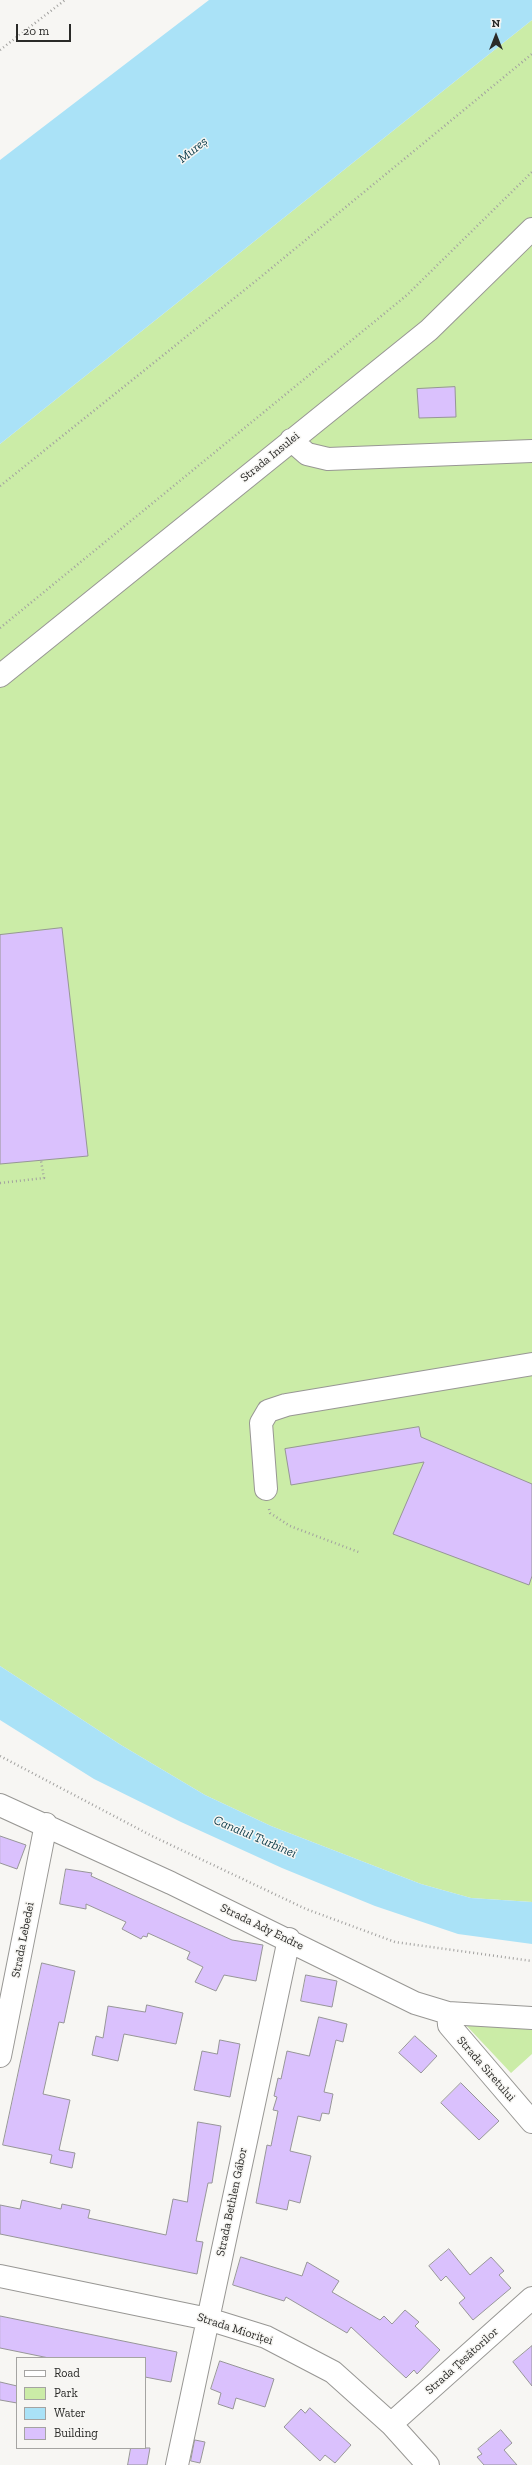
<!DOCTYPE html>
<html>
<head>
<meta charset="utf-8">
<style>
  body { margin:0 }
  #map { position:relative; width:532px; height:2465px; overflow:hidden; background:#f7f6f3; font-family:"Zilla Slab",serif }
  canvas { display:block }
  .legend { position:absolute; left:16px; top:2357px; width:130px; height:92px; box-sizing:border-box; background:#f7f6f3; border:1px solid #a5a4a2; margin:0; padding:5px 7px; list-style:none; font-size:12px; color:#2a2a28 }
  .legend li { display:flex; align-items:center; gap:8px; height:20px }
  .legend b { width:20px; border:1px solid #a5a4a2 }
  .north { position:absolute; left:476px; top:16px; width:40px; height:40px; -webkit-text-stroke:3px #f7f6f3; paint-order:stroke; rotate:0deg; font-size:11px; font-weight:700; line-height:16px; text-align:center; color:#2a2a28 }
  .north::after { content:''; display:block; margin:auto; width:14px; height:18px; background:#2a2a28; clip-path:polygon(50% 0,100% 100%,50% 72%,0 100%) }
  .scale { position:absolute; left:16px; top:24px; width:55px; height:18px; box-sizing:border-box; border:2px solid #2a2a28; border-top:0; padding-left:5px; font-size:12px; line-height:14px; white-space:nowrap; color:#2a2a28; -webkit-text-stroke:3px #f7f6f3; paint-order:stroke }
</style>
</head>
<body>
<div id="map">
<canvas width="532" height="2465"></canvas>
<ul class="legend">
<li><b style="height:5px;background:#fff"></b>Road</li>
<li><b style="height:11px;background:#cbeca7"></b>Park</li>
<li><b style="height:11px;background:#aae2f7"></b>Water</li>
<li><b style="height:11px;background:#dac1fd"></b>Building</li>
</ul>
<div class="north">N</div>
<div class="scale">20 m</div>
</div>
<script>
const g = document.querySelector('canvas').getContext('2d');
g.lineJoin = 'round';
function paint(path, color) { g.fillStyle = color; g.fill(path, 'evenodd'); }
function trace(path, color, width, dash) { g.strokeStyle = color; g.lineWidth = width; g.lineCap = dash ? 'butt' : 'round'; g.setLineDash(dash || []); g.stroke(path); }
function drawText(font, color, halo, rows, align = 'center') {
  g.font = font + ' "Zilla Slab",serif'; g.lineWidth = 3; g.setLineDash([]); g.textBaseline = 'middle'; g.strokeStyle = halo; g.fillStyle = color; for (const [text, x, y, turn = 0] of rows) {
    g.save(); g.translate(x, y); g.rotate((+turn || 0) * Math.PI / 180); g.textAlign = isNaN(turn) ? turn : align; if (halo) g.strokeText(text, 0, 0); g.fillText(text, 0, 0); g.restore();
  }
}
const green = new Path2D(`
  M532,20V1902L471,1898L421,1884L271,1826L205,1795L121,1745L0,1666V444Z
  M532,2022V2054L511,2073L464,2023Z`);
const water = new Path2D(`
  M209,0H532V20L0,444V160Z
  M0,1666L121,1745L205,1795L271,1826L421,1884L471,1898L532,1902V1944L458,1934L375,1906L282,1868L181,1822L94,1779L0,1720Z`);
const building = new Path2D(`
  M455,387L456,417L419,418L417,389Z
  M62,928L88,1156L0,1164V935Z
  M419,1427L421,1437L532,1484V1576L529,1585L393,1534L424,1462L291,1485L285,1449Z
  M0,1836L26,1845L17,1869L0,1863Z
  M66,1869L92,1873L91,1876L232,1940L263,1945L256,1981L224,1975L216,1991L195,1982L203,1967L187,1959L190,1952L148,1933L147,1937L143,1936L141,1939L122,1929L126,1922L86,1904V1909L60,1904Z
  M42,1963L75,1971L64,2023L59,2022L43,2094L70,2100L59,2150L75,2153L72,2168L50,2163L52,2155L3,2145Z
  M306,1975L337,1981L332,2007L301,2001Z
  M147,2005L183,2013L176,2044L124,2034L118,2061L92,2055L96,2036L103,2038L108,2006L145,2012Z
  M319,2017L347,2024L343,2042L336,2040L324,2092L333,2094L329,2114L322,2113L320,2121L298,2116L290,2151L311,2156L300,2203L289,2200L287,2210L256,2203L267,2145L271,2146L278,2111L273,2110L277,2097L274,2096L278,2078L281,2079L287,2051L309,2056Z
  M415,2036L437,2056L421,2073L399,2053Z
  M220,2040L240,2044L230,2097L194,2090L202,2051L217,2054Z
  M461,2083L499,2121L479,2140L441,2103Z
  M198,2122L221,2126L212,2183H208L196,2241L203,2242L197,2274L0,2234V2205L20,2209L22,2200L61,2209L62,2204L90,2210L88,2218L166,2235L173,2199L187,2202Z
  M449,2249L470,2275L491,2257L504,2271L499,2275L511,2288L473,2320L459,2303L465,2298L446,2276L441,2281L429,2266Z
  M241,2257L302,2276L307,2262L339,2281L332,2292L380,2320L384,2316L392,2324L405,2310L419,2322L415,2326L440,2350L417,2374L414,2370L406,2378L351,2327L347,2333L286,2297L284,2301L233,2285Z
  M0,2316L177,2352L171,2382L145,2377V2358H49L0,2348Z
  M532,2346V2386L513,2362Z
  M220,2361L274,2379L265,2407L236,2398L233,2409L218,2404L221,2393L211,2389Z
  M0,2382L17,2386V2403L0,2400Z
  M310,2408L351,2445L335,2463L325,2455L320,2461L284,2427L301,2409L305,2413Z
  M501,2430L512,2443L504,2450L517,2465H484L477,2457L482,2454L478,2449Z
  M195,2440L205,2442L200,2463L191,2461Z
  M131,2448H150L147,2465H128Z`);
const path = new Path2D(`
  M0,50L65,0
  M0,486L257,280L532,54
  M0,628L407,295L532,172
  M0,1183L44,1178L41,1161
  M269,1509L270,1513L290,1526L361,1553
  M0,1756L152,1836L306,1909L395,1942L532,1961`);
const minor = new Path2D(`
  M291,440L307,454L328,459L532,451
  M0,676L429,330L532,229
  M266,1489L261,1423L268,1411L286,1405L532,1364
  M0,1805L171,1883L415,2003L448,2013L532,2018
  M448,2013L449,2025L532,2122
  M0,2056L46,1824
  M0,2276L208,2319L266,2337L333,2372L391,2424L428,2465
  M391,2424L532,2298
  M177,2465L289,1939`);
const streetNames = [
  ["Strada Insulei",270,457,-39],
  ["Strada Ady Endre",262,1927,26],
  ["Strada Lebedei",23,1940,-79],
  ["Strada Siretului",486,2069,49],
  ["Strada Bethlen Gábor",232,2202,-78],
  ["Strada Mioriței",235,2329,18],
  ["Strada Țesătorilor",462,2361,-42]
];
const waterNames = [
  ["Mureș",193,150,-38],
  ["Canalul Turbinei",255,1837,23]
];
paint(green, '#cbeca7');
paint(water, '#aae2f7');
paint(building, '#dac1fd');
trace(building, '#979698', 1);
trace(minor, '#989794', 24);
trace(path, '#a2a19f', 2.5, [1, 3]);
trace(minor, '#fff', 22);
drawText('12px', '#2a2a28', '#f7f6f3', streetNames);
drawText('italic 13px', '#083947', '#f7f6f3', waterNames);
</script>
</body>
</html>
